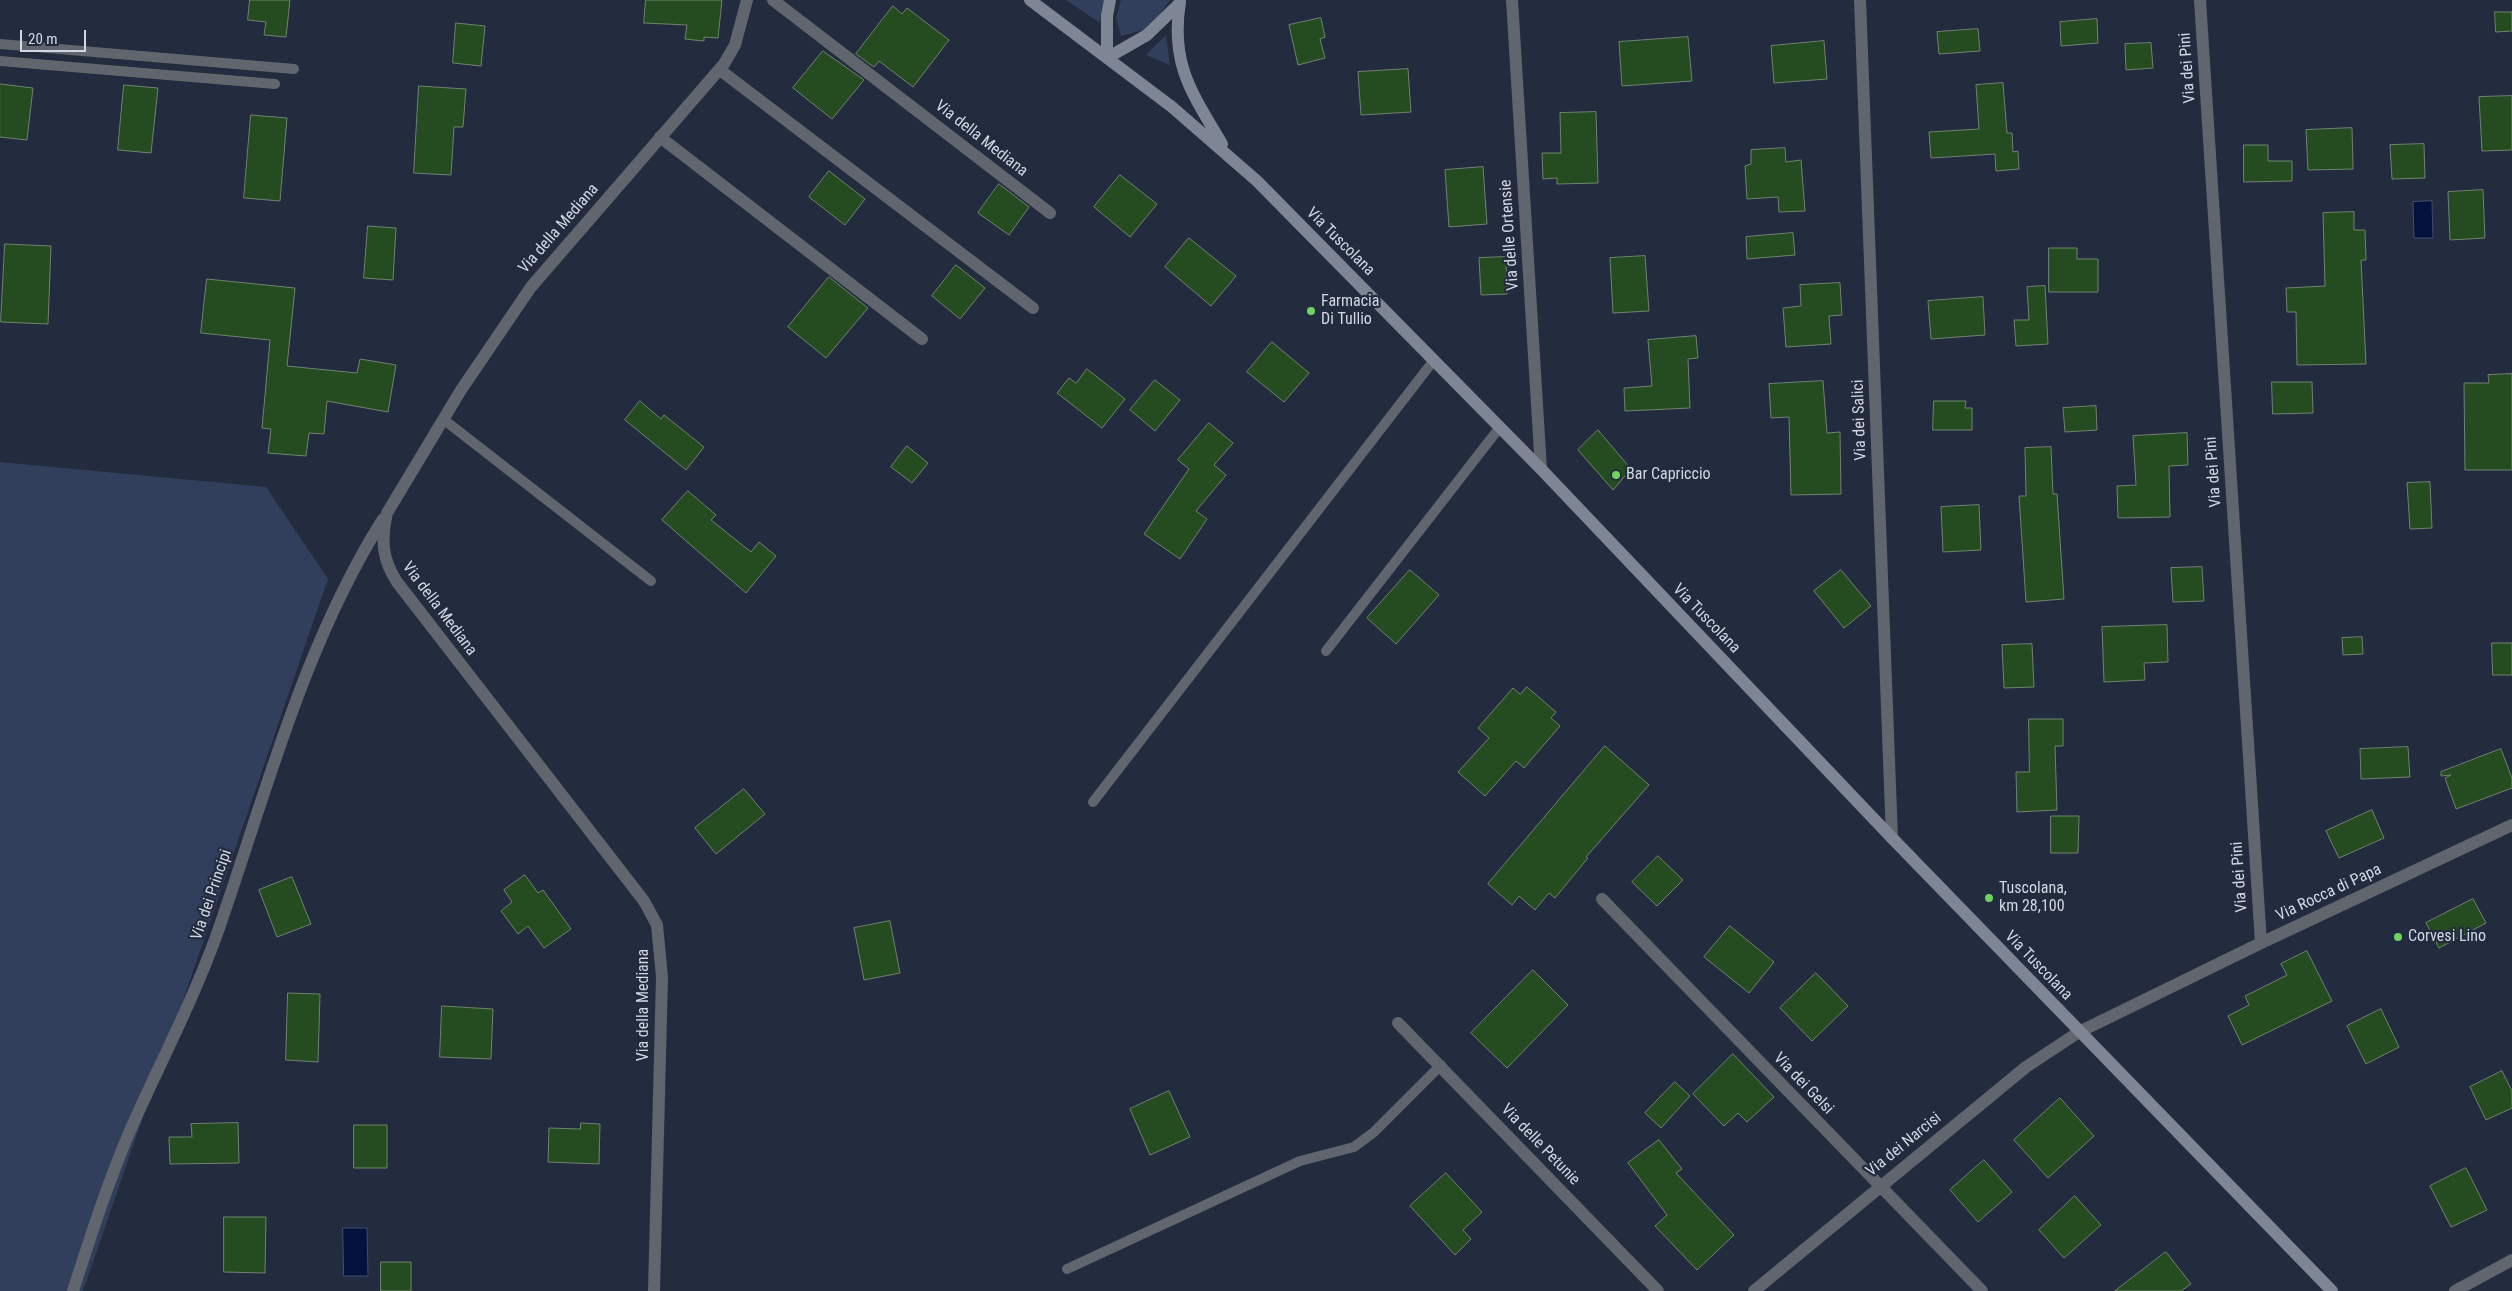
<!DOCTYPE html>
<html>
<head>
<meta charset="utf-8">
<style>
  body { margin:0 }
  #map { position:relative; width:2512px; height:1291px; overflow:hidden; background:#232c3e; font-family:"Roboto Condensed",sans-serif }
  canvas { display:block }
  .scale { position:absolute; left:20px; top:30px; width:66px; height:22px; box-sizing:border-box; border:2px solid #d1d7e3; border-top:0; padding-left:6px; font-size:15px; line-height:18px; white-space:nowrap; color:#d1d7e3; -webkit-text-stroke:4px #232c3e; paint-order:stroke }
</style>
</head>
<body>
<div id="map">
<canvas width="2512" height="1291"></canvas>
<div class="scale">20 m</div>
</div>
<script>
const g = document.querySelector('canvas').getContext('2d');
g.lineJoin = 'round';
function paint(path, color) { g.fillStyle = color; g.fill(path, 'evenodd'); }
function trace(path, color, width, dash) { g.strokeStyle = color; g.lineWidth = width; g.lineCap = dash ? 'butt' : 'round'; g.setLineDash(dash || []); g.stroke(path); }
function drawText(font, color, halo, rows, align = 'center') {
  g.font = font + ' "Roboto Condensed",sans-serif'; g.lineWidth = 4.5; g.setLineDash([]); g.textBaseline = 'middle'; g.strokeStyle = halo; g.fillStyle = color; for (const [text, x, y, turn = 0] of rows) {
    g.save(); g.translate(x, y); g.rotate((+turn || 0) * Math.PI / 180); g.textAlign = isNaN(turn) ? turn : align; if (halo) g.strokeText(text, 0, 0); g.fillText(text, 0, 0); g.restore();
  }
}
const green = new Path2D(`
  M1066,0H1104L1100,23Z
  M1121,0H1170L1150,28L1121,36L1116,18Z
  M1166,35L1170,65L1146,55Z
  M0,462L266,487L328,579L83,1291H0Z`);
const water = new Path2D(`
  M2432,201L2433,238H2414L2413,202Z
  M343,1228H367L368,1276H344Z`);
const building = new Path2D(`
  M250,0H290L286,37L264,35L266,22L248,20Z
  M646,0H722L718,38L704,37V41L685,39L687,25L644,23Z
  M893,6L902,14L907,8L949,40L913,87L879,61L874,67L856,54Z
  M2495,12H2512V31L2496,32Z
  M1321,18L1325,37L1320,39L1325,58L1298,65L1289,25Z
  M2097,19L2098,43L2061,46L2060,22Z
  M456,23L485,26L481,66L453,63Z
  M1978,29L1980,51L1939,54L1937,32Z
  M1688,37L1692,81L1622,86L1619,42Z
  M1824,41L1827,79L1774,83L1771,46Z
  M2151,43L2153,68L2126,70L2125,44Z
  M823,51L864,80L832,119L793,88Z
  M1408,69L1411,112L1361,115L1358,72Z
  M2003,83L2007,133H2012L2013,152L2018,151L2019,169L1996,171L1995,154L1931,158L1929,132L1979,129L1976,85Z
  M0,84L33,88L27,140L0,137Z
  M124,85L158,88L151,153L118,150Z
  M419,86L466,89L463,127H454L451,175L414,173Z
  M2512,96V150L2482,151L2479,97Z
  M1596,112L1598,183L1557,184V178L1543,179L1542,153H1561L1560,113Z
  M251,115L287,118L280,201L244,198Z
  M2352,128L2353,169L2308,170L2306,130Z
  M2424,144L2425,178L2392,179L2390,145Z
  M2244,145H2268V161H2292V181L2244,182Z
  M1785,148L1786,162L1801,160L1805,211L1779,212L1778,197L1747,199L1745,166L1751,164V150Z
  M1483,167L1487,224L1449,227L1445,170Z
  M829,171L865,199L845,225L809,197Z
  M1120,175L1157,204L1130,237L1094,207Z
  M999,184L1029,207L1009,235L978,213Z
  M2483,190L2485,238L2450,240L2448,192Z
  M2354,212V230H2365L2366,260H2361L2366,364L2297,365L2296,312H2287L2286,288L2325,286L2323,213Z
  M368,226L396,228L393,280L364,278Z
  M1793,233L1795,255L1747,259L1746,237Z
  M1189,238L1236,276L1211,306L1165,267Z
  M5,244L51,246L48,324L1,322Z
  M2049,248H2077V259H2098V292H2049Z
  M1645,256L1649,311L1613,313L1610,258Z
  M1506,257L1507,294L1481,295L1479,258Z
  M956,265L985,288L960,319L932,296Z
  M829,277L868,308L826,358L788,327Z
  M207,279L295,288L287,366L357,373L360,359L396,365L388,412L327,401L324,434L309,433L306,456L268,453L271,429L262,428L270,340L201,333Z
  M1840,283L1842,315L1829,316L1831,344L1786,347L1783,308L1801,306L1800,285Z
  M2045,286L2048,344L2016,346L2014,320H2029L2027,287Z
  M1983,297L1985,335L1931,339L1928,301Z
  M1696,336L1698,358L1688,359L1690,408L1625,411L1624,388L1652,386L1648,340Z
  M1272,342L1309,373L1284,402L1247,372Z
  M1087,369L1125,399L1102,428L1057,393L1069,378L1076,383Z
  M2512,374V470H2465L2464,383H2489L2488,375Z
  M1155,380L1180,400L1155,431L1130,410Z
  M1823,381L1827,433L1840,432L1841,494L1791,495L1789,417L1771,418L1769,384Z
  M2272,382H2312L2313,413L2273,414Z
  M640,401L661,419L664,415L704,447L686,470L625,420Z
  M1934,401H1966L1965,408H1972V430H1933Z
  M2096,406L2097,430L2065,432L2063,408Z
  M1209,423L1233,443L1214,465L1226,475L1196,511L1207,519L1180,559L1144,534L1189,469L1178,460Z
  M1598,430L1631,469L1613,490L1578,450Z
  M2187,433L2188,465L2169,466L2170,517L2118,518L2117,486L2136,485L2133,436Z
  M907,446L928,463L912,483L891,467Z
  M2051,447L2053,494H2057L2064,599L2026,602L2019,496H2026L2025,448Z
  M2430,482L2432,528L2410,529L2407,483Z
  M688,491L716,515L711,520L751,552L759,542L776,556L746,593L662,520Z
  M1979,505L1981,550L1943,552L1941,507Z
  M2202,567L2204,601L2173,602L2171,568Z
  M1410,570L1439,595L1396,644L1367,618Z
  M1841,570L1871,606L1844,628L1814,591Z
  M2167,625L2168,662L2144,663L2145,680L2104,682L2102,627Z
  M2362,637L2363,654L2343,655L2342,638Z
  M2492,643H2512V675H2493Z
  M2032,644L2034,687L2004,688L2002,645Z
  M1527,687L1556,712L1551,718L1560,726L1524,768L1516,761L1485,796L1458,772L1489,738L1478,728L1513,688L1520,694Z
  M2029,719H2063V746H2055L2057,810L2017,812L2016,772H2029Z
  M1605,746L1649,785L1586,857L1588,858L1555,898L1549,893L1535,910L1519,896L1512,905L1488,884Z
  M2408,747L2410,777L2361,779L2360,749Z
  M2501,749L2512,778V788L2456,809L2445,778L2451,775L2441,776V772Z
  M744,789L765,814L716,854L695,828Z
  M2372,810L2384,838L2339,858L2326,831Z
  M2051,816H2079L2078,853H2051Z
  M1658,856L1683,880L1657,906L1632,882Z
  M525,875L538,893L543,890L571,929L544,948L528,926L518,934L501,911L512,902L504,890Z
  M292,877L311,924L277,937L259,890Z
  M2473,899L2486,923L2439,948L2426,923Z
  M890,921L900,973L864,980L854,928Z
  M1730,926L1774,962L1749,993L1704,957Z
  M2307,951L2332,1001L2242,1045L2228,1016L2249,1005L2245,996L2287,975L2281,964Z
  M1533,970L1568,1005L1507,1068L1471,1033Z
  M1816,973L1848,1006L1812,1041L1780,1008Z
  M288,993L320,994L318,1062L286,1060Z
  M442,1006L493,1009L491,1059L440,1057Z
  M2381,1009L2399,1047L2366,1064L2347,1026Z
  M1733,1054L1774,1097L1747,1122L1738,1113L1724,1126L1693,1094Z
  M2502,1071L2512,1091V1108L2486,1120L2470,1087Z
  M1675,1082L1690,1096L1661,1128L1645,1113Z
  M1169,1091L1190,1137L1150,1155L1130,1109Z
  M2060,1098L2094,1136L2048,1178L2014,1140Z
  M238,1123L239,1163L170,1164L169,1137H192L191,1124Z
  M581,1123L600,1124L599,1164L548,1162L549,1128L580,1129Z
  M354,1125H387V1168H354Z
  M1659,1140L1682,1169L1676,1173L1734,1235L1697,1270L1655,1226L1667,1215L1628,1163Z
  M1984,1160L2012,1192L1978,1222L1950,1190Z
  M2466,1168L2487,1210L2451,1227L2430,1186Z
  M1446,1173L1482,1212L1463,1230L1471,1239L1455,1255L1410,1206Z
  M2075,1196L2101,1225L2064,1258L2039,1230Z
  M224,1217H266L265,1273L224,1272Z
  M2166,1252L2191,1284L2181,1291H2115Z
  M381,1262H411V1291H381Z`);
const service = new Path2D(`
  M0,44L294,69
  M0,61L275,84
  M443,419L651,581
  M1326,651L1500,427
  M1093,802L1434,360
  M1067,1269L1300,1161L1354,1147L1374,1132L1441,1065`);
const minor = new Path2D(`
  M773,0L1050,213
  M1512,0L1541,469
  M1860,0L1892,838
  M2200,0L2261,943
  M720,70L1033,308
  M660,137L922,339
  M1602,899L1982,1291
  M1398,1023L1658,1291
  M73,1291C90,1238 107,1185 129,1133C158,1067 192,1003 217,934C266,794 303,646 383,519
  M654,1291L662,977L657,925L644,901L397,582C382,559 381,540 387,513L461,390L531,287L724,64L735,45L747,0
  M1754,1291L2026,1067L2079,1032L2261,943L2512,825
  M2455,1291L2512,1260`);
const secondary = new Path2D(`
  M1030,0L1172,107L1257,181L1541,469L1892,838L2332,1291
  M1180,2C1170,64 1192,93 1222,144
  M1107,58L1147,35L1180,3
  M1107,58V16L1110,0`);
const markers = [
  [1311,311,5,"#6ed361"],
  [1616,475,5,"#6ed361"],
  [1989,898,5,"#6ed361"],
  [2398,937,5,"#6ed361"]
];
const streetNames = [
  ["Via dei Pini",2188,68,-94],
  ["Via della Mediana",981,139,38],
  ["Via della Mediana",559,229,-49],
  ["Via delle Ortensie",1510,235,-94],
  ["Via Tuscolana",1340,242,45],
  ["Via dei Salici",1860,420,-92],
  ["Via dei Pini",2214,472,-94],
  ["Via della Mediana",439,609,53],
  ["Via Tuscolana",1706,619,46],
  ["Via dei Pini",2240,877,-94],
  ["Via Rocca di Papa",2329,893,-25],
  ["Via dei Principi",212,895,-71],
  ["Via Tuscolana",2038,966,46],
  ["Via della Mediana",644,1005,-90],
  ["Via dei Gelsi",1803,1084,46],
  ["Via delle Petunie",1540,1145,46],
  ["Via dei Narcisi",1904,1145,-39]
];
const poiNames = [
  ["Farmacia",1321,302],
  ["Di Tullio",1321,320],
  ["Bar Capriccio",1626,475],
  ["Tuscolana,",1999,889],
  ["km 28,100",1999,907],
  ["Corvesi Lino",2408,937]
];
paint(green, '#313f5c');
paint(water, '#03123c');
trace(water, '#414d6e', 1);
paint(building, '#254c20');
trace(building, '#71826f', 1);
trace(service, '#60656e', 10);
trace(minor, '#60656e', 12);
trace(secondary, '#7e8594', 12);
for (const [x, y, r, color] of markers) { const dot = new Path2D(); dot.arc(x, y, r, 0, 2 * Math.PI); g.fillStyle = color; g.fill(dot); trace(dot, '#232c3e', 2); }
drawText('16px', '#d1d7e3', '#232c3e', streetNames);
drawText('16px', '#d1d7e3', '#232c3e', poiNames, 'left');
</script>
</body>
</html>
